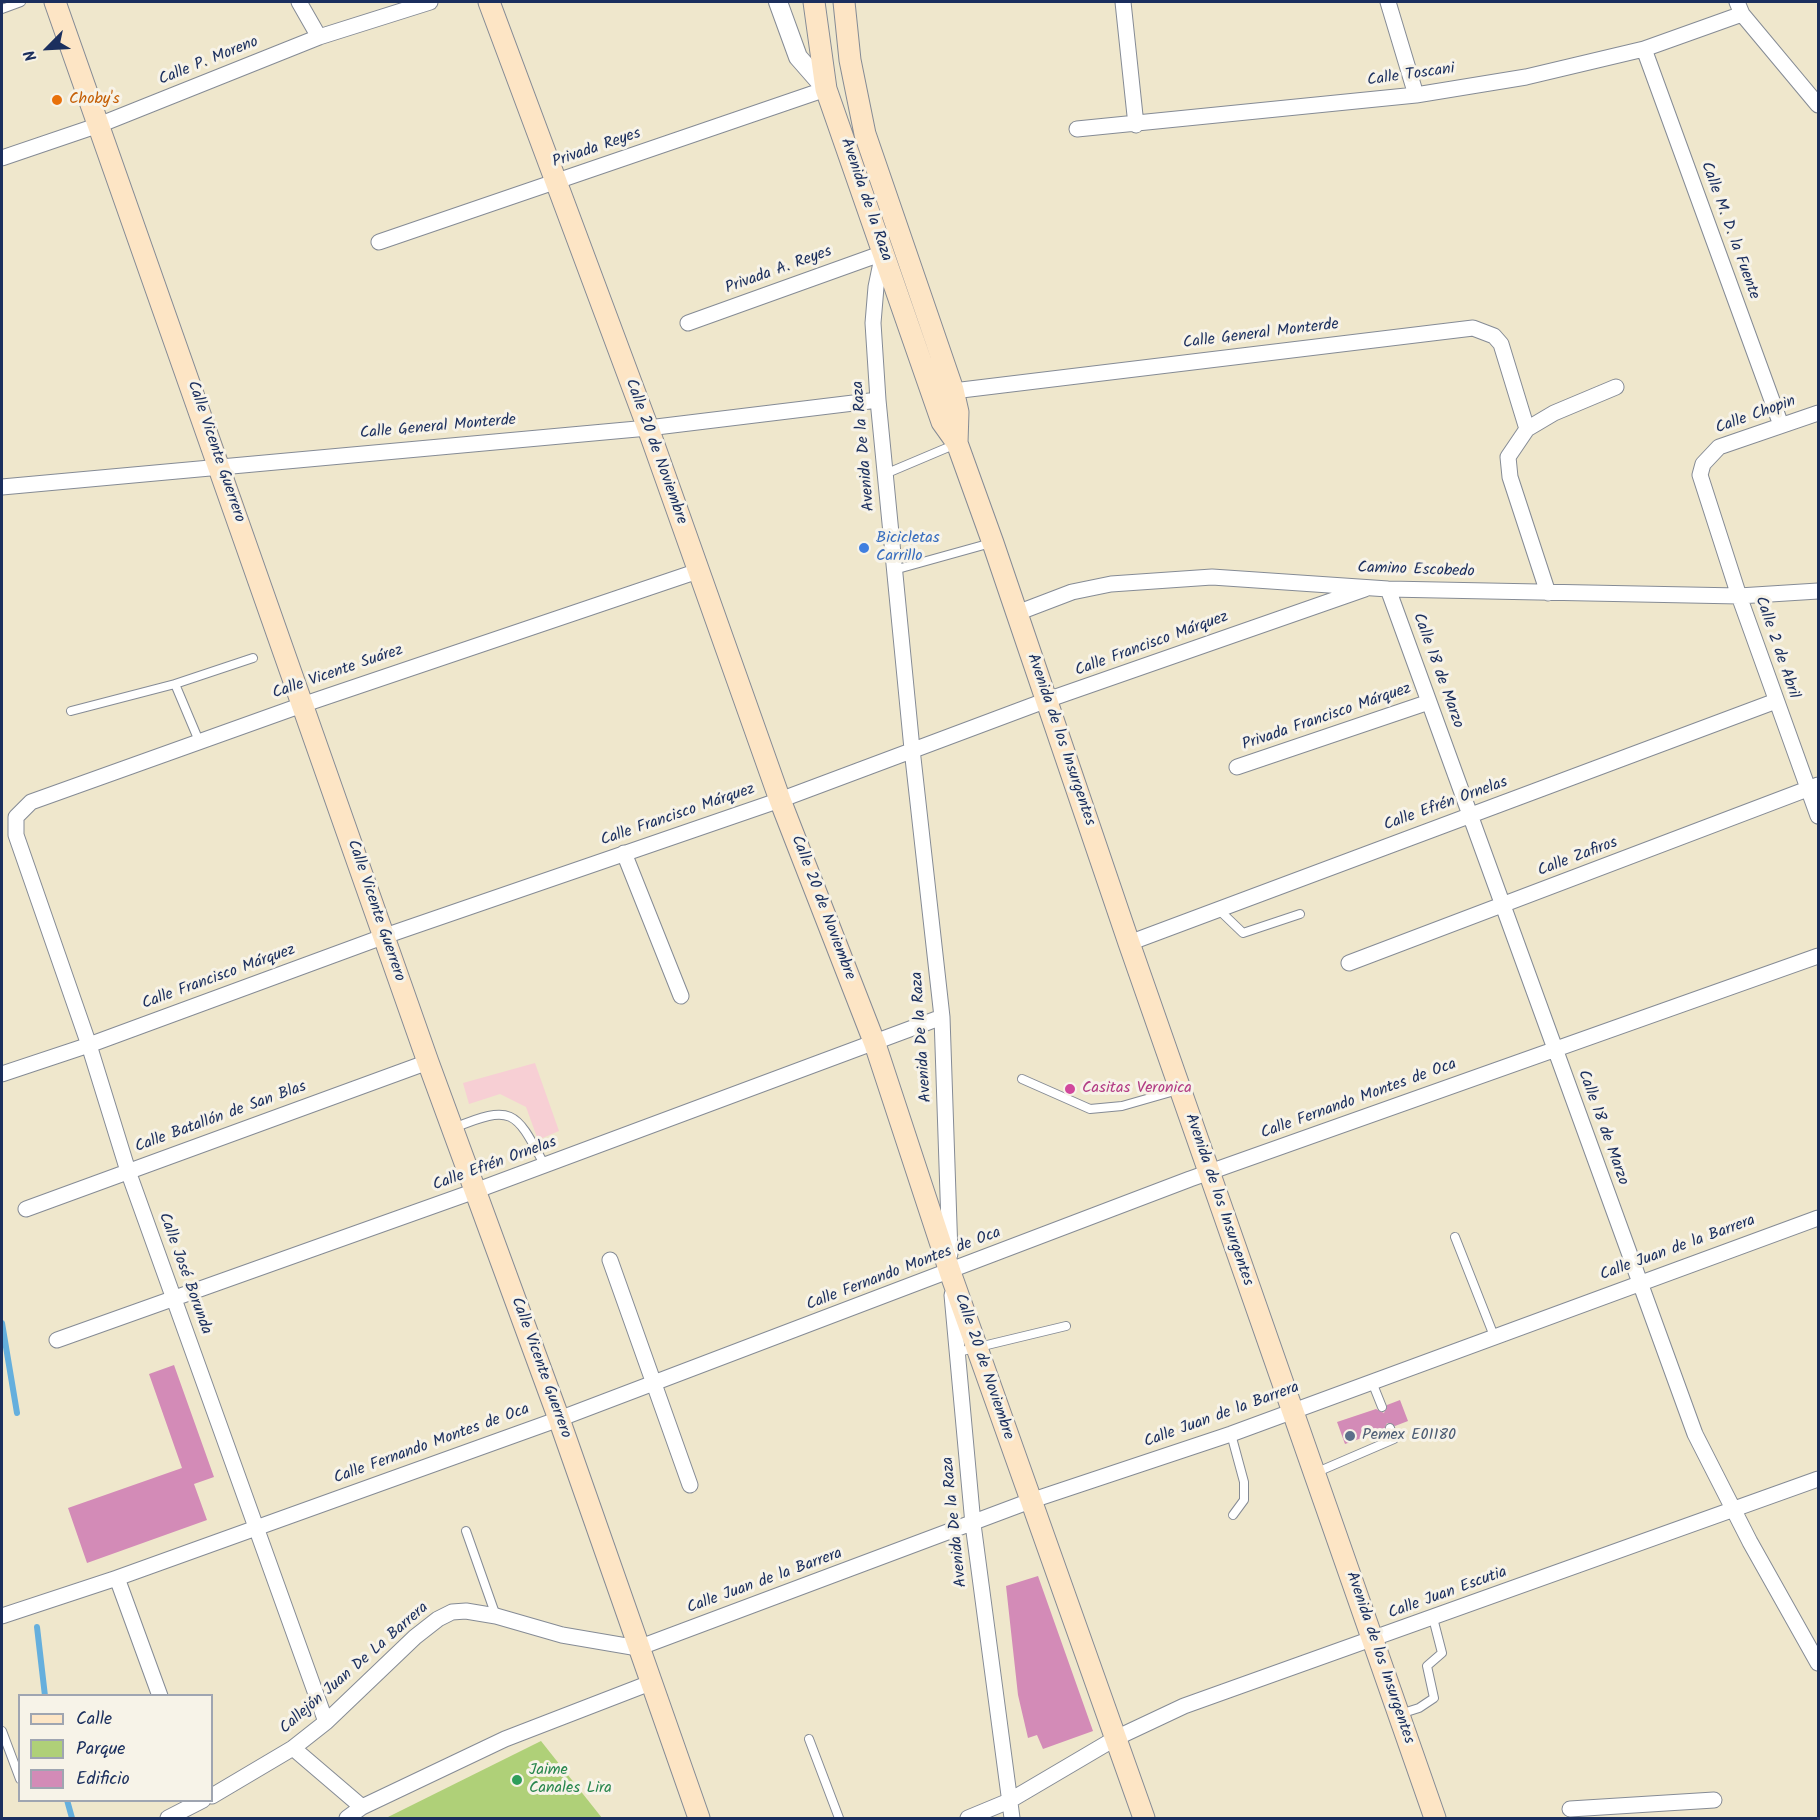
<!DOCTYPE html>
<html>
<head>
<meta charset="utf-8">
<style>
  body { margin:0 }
  #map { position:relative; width:1820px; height:1820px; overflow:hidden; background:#efe7cc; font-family:Kalam,sans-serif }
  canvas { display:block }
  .frame { position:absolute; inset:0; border:3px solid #1b2f5e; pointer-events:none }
  .legend { position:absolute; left:18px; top:1694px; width:195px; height:108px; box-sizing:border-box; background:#f7f3e8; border:2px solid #9fa5b1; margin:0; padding:8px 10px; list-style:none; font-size:18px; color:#1b2f5e }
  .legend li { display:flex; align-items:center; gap:12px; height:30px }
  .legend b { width:30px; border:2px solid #9fa5b1 }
  .north { position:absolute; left:18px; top:18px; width:60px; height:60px; -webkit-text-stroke:4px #f7f3e8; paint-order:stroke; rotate:246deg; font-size:16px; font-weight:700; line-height:24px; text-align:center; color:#1b2f5e }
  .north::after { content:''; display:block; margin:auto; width:21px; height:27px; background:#1b2f5e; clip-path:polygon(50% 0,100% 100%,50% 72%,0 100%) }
</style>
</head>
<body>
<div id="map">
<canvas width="1820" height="1820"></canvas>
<div class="frame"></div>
<ul class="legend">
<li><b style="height:8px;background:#fde5c5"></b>Calle</li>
<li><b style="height:16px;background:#afd078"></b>Parque</li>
<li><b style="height:16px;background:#d38bb7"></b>Edificio</li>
</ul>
<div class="north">N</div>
</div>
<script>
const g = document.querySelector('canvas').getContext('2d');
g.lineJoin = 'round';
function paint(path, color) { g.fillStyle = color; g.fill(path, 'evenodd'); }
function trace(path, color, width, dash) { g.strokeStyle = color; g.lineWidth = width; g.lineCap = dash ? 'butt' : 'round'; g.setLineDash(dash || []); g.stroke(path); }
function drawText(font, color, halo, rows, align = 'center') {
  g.font = font + ' Kalam,sans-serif'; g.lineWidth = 6; g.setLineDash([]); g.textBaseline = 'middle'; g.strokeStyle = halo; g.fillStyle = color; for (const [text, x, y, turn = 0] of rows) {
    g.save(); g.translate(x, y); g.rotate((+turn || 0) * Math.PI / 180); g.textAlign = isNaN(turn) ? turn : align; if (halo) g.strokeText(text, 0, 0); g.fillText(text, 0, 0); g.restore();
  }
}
const built = new Path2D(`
  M535,1063L559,1131L538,1140L526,1107L500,1094L469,1104L463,1083Z`);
const green = new Path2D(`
  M541,1741L602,1818H386Z`);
const stream = new Path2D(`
  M2,1323L17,1413
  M37,1627L45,1696
  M67,1800L72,1818`);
const building = new Path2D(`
  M174,1365L214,1477L194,1484L207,1520L87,1563L68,1508L182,1468L149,1374Z
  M1400,1400L1408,1421L1395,1426L1387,1423L1384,1430L1345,1444L1337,1422L1376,1409L1384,1413L1387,1405Z
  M1038,1576L1093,1731L1043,1749L1037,1735L1028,1738L1018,1695L1006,1586Z`);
const service = new Path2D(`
  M2,9L21,2
  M885,474L956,444
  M894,570L991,543
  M175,684L253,658
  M71,711L175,684L199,741
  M1218,909L1243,933L1300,914
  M1022,1079L1090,1109L1122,1106L1178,1090
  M454,1128C514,1103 516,1112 545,1166
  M1455,1237L1494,1336
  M958,1352L1066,1326
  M1372,1382L1382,1407
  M1231,1434L1244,1482V1500L1233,1515
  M1315,1473L1394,1439L1390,1428
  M466,1531L496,1616
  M1400,1714L1419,1708L1434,1698L1427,1666L1442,1653L1433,1618
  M2,1731L20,1779
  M809,1739L839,1818`);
const minor = new Path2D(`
  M299,2L319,37
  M1123,2L1136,125
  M1388,2L1416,95
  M1737,2L1742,14L1818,105
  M1644,49L1781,425
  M1077,129L1416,95L1526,77L1644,49L1742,14
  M2,158L99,125L319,37L430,2
  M379,242L826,89
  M883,253L876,287L873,323L878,400L912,749L942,1017L950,1254
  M688,323L883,253
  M945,392L1473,328L1494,336L1501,344L1527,429
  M1818,413L1719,447L1703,464L1700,475L1739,596L1818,816
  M2,487L648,428L878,400
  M1388,589L1695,1434L1750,1542L1818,1663
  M1548,593L1510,477L1508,457L1527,429L1554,413L1616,387
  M1017,613L1072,592L1111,584L1212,577L1388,589L1739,596L1818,591
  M1237,767L1429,702
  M624,853L681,996
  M1129,943L1776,701
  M1349,963L1818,785
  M2,1074L89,1045L385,936L780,800L1047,700L1365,589
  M26,1209L428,1062
  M610,1260L690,1485
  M952,1295L973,1524L1012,1818
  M57,1340L475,1191L942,1017
  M117,1578L160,1696
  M2,1616L117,1578L559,1419L1190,1179L1818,956
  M326,1722L128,1171L89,1045L16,835V817L31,802L302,705L698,571
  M293,1748L362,1807
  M212,1796L293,1748L326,1722L415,1637L438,1619L452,1612L466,1611L496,1616L562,1635L638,1648L1030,1501L1231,1434L1818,1218
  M1570,1809L1714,1800
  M168,1818L203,1800
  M347,1818L362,1807L505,1739L650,1683
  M968,1818L1009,1801L1116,1738L1184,1706L1818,1479`);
const tertiary = new Path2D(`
  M778,2L798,57L826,89`);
const secondary = new Path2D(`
  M55,2L428,1062L559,1419L699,1818
  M489,2L648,428L780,800L875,1044L950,1272L1144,1818
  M814,2L826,89L942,422L957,443L993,543L1129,943L1435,1818
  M844,2L850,60L865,134L953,390L958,412L957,443`);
const markers = [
  [57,100,6,"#e8710a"],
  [864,548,6,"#3f7fe0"],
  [1070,1089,6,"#d1479c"],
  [1350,1436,6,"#5c6f8a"],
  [517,1780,6,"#2e9e5b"]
];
const streetNames = [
  ["Calle P. Moreno",209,62,-22],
  ["Calle Toscani",1411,76,-8],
  ["Privada Reyes",597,149,-19],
  ["Avenida de la Raza",865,200,71],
  ["Calle M. D. la Fuente",1729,231,70],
  ["Privada A. Reyes",779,271,-20],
  ["Calle General Monterde",1261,335,-7],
  ["Calle Chopin",1756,416,-20],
  ["Calle General Monterde",438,428,-5],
  ["Avenida De la Raza",865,446,-95],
  ["Calle Vicente Guerrero",215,452,71],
  ["Calle 20 de Noviembre",655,452,70],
  ["Camino Escobedo",1416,571,2],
  ["Calle Francisco Márquez",1152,645,-20],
  ["Calle 2 de Abril",1776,648,71],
  ["Calle 18 de Marzo",1437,671,70],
  ["Calle Vicente Suárez",338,673,-19],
  ["Privada Francisco Márquez",1327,718,-19],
  ["Avenida de los Insurgentes",1060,740,71],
  ["Calle Efrén Ornelas",1446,805,-20],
  ["Calle Francisco Márquez",678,816,-19],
  ["Calle Zafiros",1578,858,-21],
  ["Calle 20 de Noviembre",822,908,69],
  ["Calle Vicente Guerrero",375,911,71],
  ["Calle Francisco Márquez",219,978,-20],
  ["Avenida De la Raza",923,1037,-94],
  ["Calle Fernando Montes de Oca",1359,1100,-20],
  ["Calle Batallón de San Blas",221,1118,-20],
  ["Calle 18 de Marzo",1602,1128,70],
  ["Calle Efrén Ornelas",495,1165,-20],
  ["Avenida de los Insurgentes",1218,1200,71],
  ["Calle Juan de la Barrera",1678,1249,-20],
  ["Calle Fernando Montes de Oca",904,1270,-21],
  ["Calle José Borunda",184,1274,70],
  ["Calle 20 de Noviembre",983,1367,71],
  ["Calle Vicente Guerrero",540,1368,70],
  ["Calle Juan de la Barrera",1222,1416,-20],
  ["Calle Fernando Montes de Oca",432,1445,-20],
  ["Avenida De la Raza",956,1522,-96],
  ["Calle Juan de la Barrera",765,1582,-20],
  ["Calle Juan Escutia",1448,1594,-20],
  ["Avenida de los Insurgentes",1379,1658,71],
  ["Callejón Juan De La Barrera",355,1669,-41]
];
const foodNames = [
  ["Choby's",69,100]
];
const shopNames = [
  ["Bicicletas",876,539],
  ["Carrillo",876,557]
];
const hotelNames = [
  ["Casitas Veronica",1082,1089]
];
const serviceNames = [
  ["Pemex E01180",1362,1436]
];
const leisureNames = [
  ["Jaime",529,1771],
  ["Canales Lira",529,1789]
];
paint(built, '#f7cfd4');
paint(green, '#afd078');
trace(stream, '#65afdd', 6);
paint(building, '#d38bb7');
trace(service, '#858b95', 10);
trace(minor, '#858b95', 17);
trace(tertiary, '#858b95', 20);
trace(secondary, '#858b95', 23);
trace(service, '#fff', 8);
trace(minor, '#fff', 15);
trace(tertiary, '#fff', 18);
trace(secondary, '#fde5c5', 21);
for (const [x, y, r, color] of markers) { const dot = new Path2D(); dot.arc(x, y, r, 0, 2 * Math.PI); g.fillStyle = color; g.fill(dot); trace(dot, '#f7f3e8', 2); }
drawText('16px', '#1b2f5e', '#f7f3e8', streetNames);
drawText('16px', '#c56008', '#f7f3e8', foodNames, 'left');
drawText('16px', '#366cbe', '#f7f3e8', shopNames, 'left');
drawText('16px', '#b23c85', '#f7f3e8', hotelNames, 'left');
drawText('16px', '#4e5e75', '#f7f3e8', serviceNames, 'left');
drawText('16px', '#27864d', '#f7f3e8', leisureNames, 'left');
</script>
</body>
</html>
